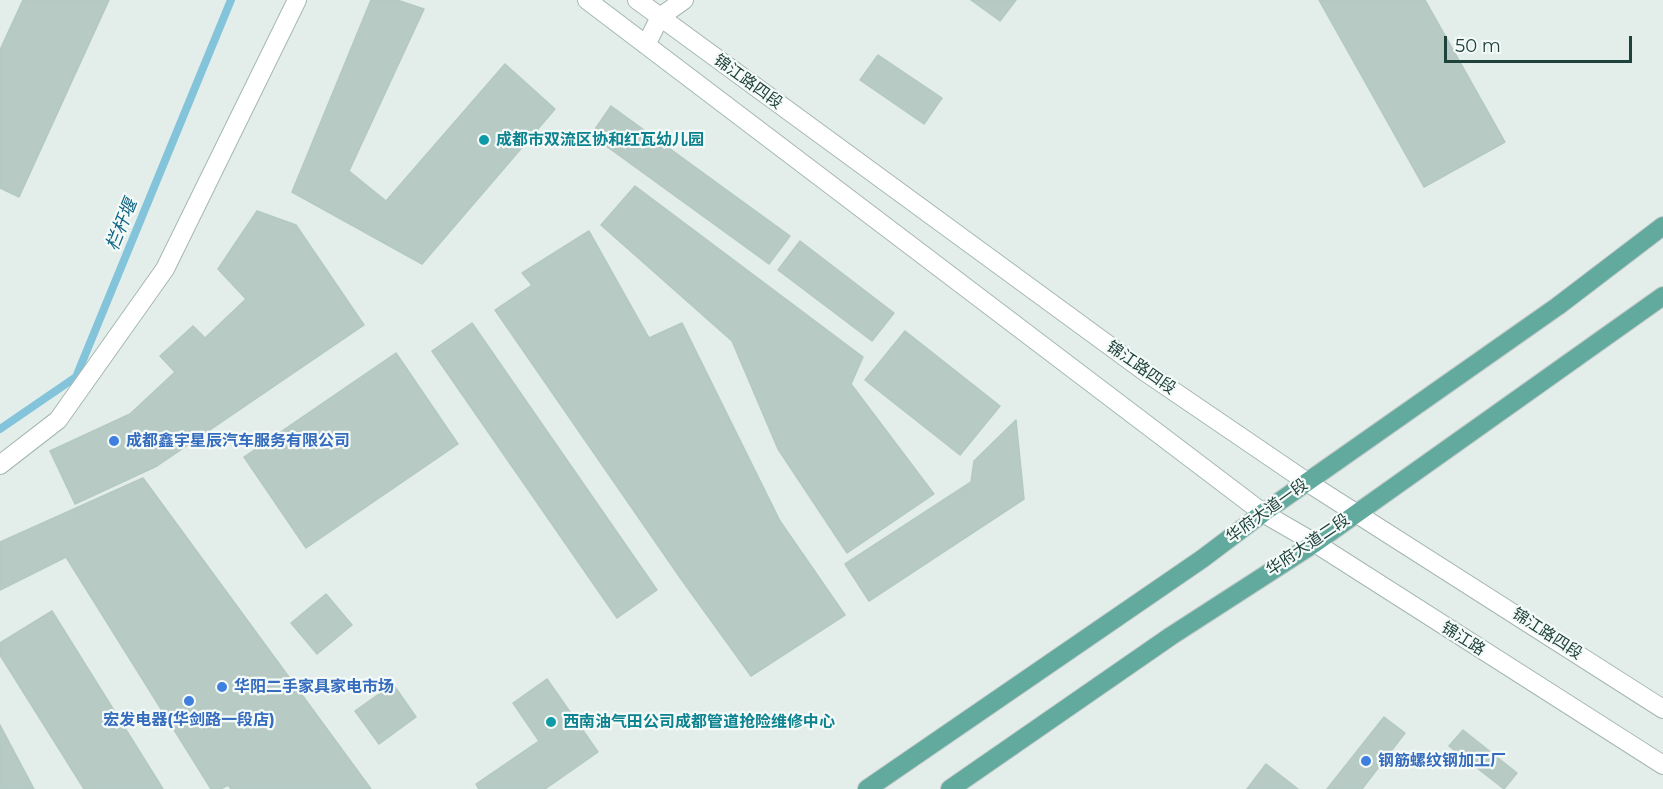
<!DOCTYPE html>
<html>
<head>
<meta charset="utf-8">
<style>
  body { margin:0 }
  #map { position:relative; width:1663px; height:789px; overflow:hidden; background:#e3eeea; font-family:Montserrat,sans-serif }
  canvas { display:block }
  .scale { position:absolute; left:1444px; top:36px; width:188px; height:27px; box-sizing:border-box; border:3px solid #20423c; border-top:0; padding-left:8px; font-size:18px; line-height:21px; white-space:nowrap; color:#20423c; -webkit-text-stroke:4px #f4faf8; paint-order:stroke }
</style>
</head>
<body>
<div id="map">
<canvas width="1663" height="789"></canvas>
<div class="scale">50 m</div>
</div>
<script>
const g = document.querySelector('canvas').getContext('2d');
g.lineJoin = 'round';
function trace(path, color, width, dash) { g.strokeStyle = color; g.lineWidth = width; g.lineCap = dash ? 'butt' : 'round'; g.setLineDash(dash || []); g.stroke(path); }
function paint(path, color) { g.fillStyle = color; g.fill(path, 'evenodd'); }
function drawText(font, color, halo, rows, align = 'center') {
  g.font = font + ' Montserrat,"Noto Sans SC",sans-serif'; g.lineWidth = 4.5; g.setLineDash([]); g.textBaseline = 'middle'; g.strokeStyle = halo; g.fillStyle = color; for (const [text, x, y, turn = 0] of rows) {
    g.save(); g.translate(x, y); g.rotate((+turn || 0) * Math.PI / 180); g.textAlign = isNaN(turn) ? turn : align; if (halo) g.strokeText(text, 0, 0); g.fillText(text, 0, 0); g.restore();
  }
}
const stream = new Path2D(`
  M0,429L76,377L231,0`);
const building = new Path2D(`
  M23,0H109L19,197L0,188V50Z
  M371,0H397L424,9L349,171L386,201L505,64L555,109L422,264L292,192Z
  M971,0H1016L1000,21Z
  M1319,0H1425L1505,142L1424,187Z
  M878,55L942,98L924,124L860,80Z
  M611,106L790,236L769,264L591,135Z
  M635,186L863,357L851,384L934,494L847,553L778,449L732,341L601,225Z
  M257,211L296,225L364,325L157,466L75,504L50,451L130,414L175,372L160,356L193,326L205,338L246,299L218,269Z
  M589,231L649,338L682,323L780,521L845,615L751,676L681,579L495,310L532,285L522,273Z
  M800,241L894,313L872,341L778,270Z
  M472,323L657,590L617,618L432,351Z
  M905,331L1000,406L960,455L865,380Z
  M396,353L458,444L306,548L244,457Z
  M1016,420L1024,499L869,601L845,564L971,482L974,461Z
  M143,478L371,789H231L228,785L221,789H211L66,557L0,590V542Z
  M326,594L352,625L317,654L291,623Z
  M52,611L163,789H84L0,655V643Z
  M547,679L598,752L545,789H479L476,784L539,741L513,703Z
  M393,684L416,717L379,744L355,711Z
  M1384,717L1405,733L1362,789H1327Z
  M0,725L34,789H0Z
  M1463,730L1517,773L1504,789L1449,746Z
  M1266,764L1298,789H1247Z`);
const minor = new Path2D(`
  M587,0L1263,513L1315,543L1663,765
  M637,0L1144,371L1307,482L1663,709
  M646,45L660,17L684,0
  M0,465L58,420L165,269L297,0`);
const major = new Path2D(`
  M867,789L1202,559L1263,513L1558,306L1663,226
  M950,789L1171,636L1315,543L1663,296`);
const markers = [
  [484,140,6,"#0f9aa8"],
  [114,441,6,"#3f7fe0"],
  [222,687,6,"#3f7fe0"],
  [189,701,6,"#3f7fe0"],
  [551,722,6,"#0f9aa8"],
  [1366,761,6,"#3f7fe0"]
];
const streetNames = [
  ["锦江路四段",748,82,36],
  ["锦江路四段",1141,368,35],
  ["华府大道一段",1267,511,-36],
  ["华府大道二段",1308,545,-34],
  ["锦江路四段",1547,634,33],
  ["锦江路",1463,639,32]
];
const cultureNames = [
  ["成都市双流区协和红瓦幼儿园",496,140],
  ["西南油气田公司成都管道抢险维修中心",563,722]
];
const shopNames = [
  ["成都鑫宇星辰汽车服务有限公司",126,441],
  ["华阳二手家具家电市场",234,687],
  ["宏发电器(华剑路一段店)",189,720,"center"],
  ["钢筋螺纹钢加工厂",1378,761]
];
const waterNames = [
  ["栏杆堰",122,225,-68]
];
trace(stream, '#84c4da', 8);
paint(building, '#b7cac4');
trace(building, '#b4c9c2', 1.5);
trace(minor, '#a5b7b2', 20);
trace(major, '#c1cac8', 20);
trace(minor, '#fff', 18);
trace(major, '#62a99e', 18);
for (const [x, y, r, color] of markers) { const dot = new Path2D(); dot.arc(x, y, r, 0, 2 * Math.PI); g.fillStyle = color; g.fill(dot); trace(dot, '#f4faf8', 2); }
drawText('16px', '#20423c', '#f4faf8', streetNames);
drawText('bold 16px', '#0d838f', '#f4faf8', cultureNames, 'left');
drawText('bold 16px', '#366cbe', '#f4faf8', shopNames, 'left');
drawText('italic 18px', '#126786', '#f4faf8', waterNames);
</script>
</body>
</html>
